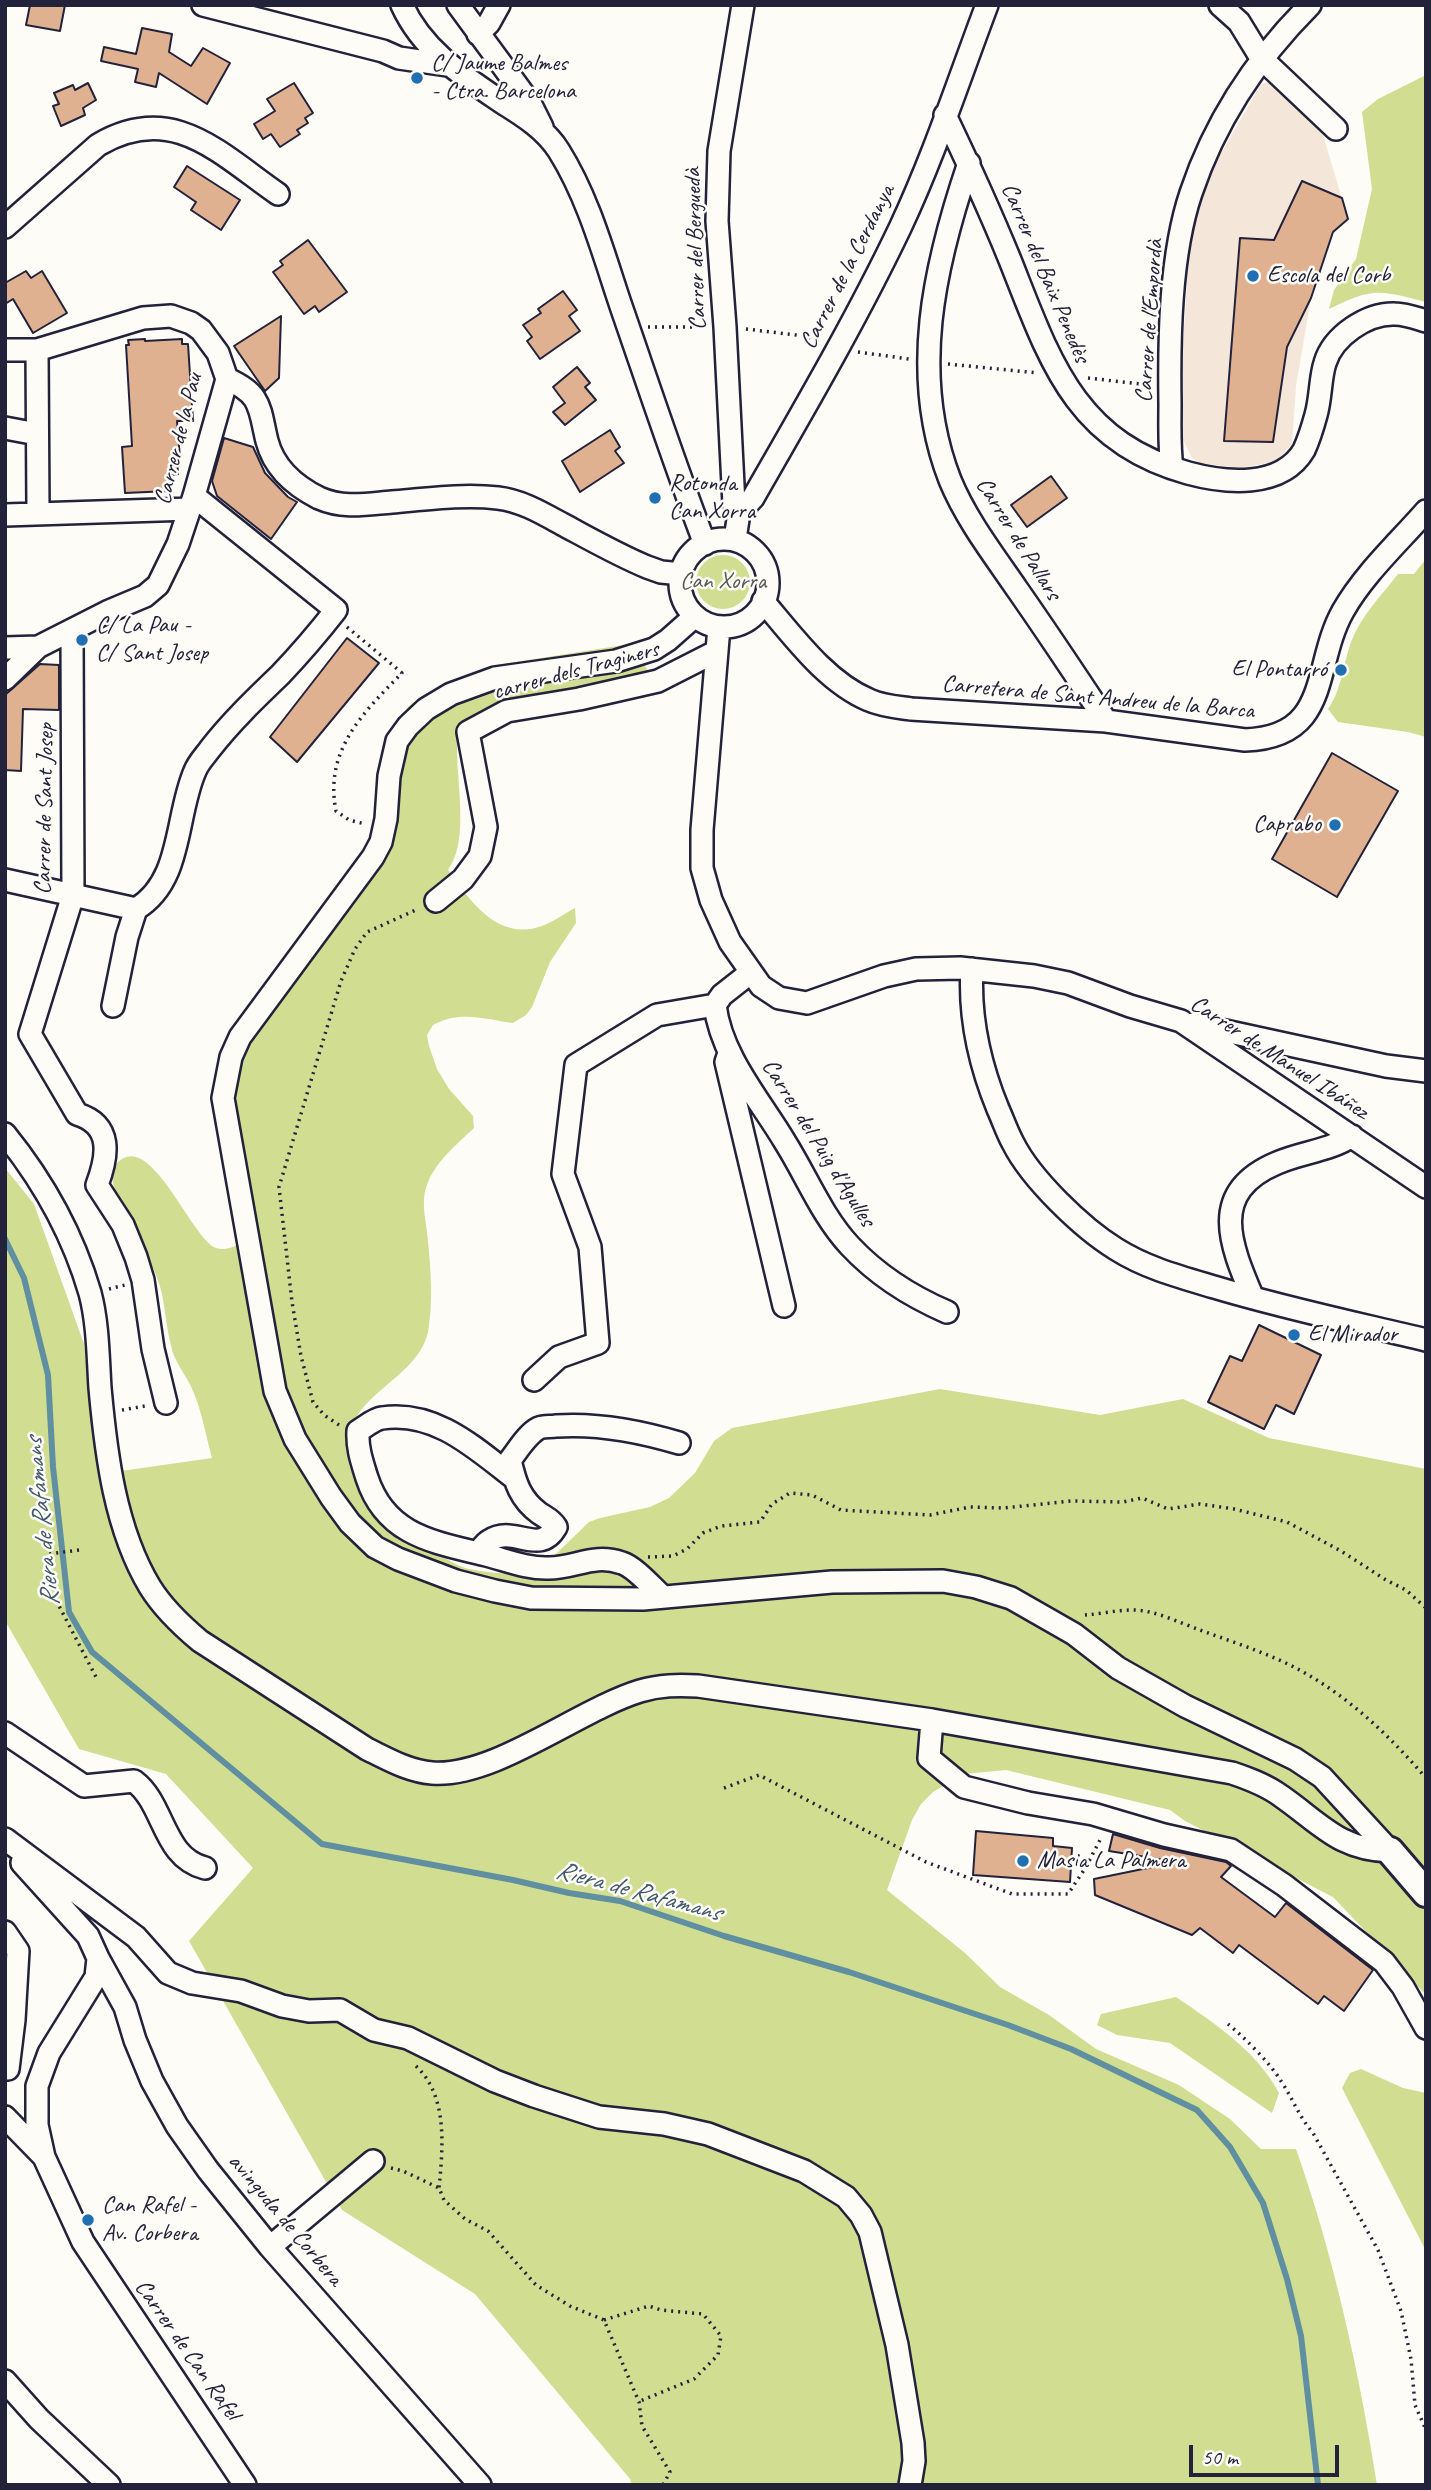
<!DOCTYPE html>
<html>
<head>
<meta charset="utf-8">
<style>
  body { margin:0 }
  #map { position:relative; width:1431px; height:2490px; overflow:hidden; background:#fdfcf7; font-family:Caveat,sans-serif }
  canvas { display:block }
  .frame { position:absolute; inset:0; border:7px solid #22223b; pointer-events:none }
  .scale { position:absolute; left:1189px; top:2445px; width:150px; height:32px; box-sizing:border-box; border:4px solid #22223b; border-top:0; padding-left:9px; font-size:21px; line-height:24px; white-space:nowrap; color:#22223b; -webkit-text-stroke:5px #fdfcf7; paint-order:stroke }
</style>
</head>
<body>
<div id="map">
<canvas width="1431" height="2490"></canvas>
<div class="frame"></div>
<div class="scale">50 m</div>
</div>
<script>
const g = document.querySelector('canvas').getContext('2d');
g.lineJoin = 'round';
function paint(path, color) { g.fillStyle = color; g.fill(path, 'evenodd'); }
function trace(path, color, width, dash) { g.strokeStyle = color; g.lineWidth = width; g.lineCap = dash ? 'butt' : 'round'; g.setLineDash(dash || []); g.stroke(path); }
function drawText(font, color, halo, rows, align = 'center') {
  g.font = font + ' Caveat,sans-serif'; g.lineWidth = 5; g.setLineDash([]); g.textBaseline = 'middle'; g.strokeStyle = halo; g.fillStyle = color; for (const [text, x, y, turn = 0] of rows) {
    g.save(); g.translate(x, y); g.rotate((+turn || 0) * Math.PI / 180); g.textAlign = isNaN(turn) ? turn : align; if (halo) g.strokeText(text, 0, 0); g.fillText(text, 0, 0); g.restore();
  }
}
const built = new Path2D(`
  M1269,82L1274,83L1321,128L1348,219L1333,233L1311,298L1296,386L1292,444L1276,461L1247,467H1231L1201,463L1192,458L1183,440L1181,423L1183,343L1189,254L1195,223L1207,184L1220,155L1261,84Z`);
const green = new Path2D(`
  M1426,75V302C1379,290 1374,287 1329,309L1334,290L1356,259L1372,189L1362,112L1378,99Z
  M696 582a27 27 0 1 1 54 0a27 27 0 1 1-54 0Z
  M1426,559V737L1408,732L1338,722L1328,709C1342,689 1343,664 1351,642C1361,616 1381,596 1398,574H1414Z
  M630,644L649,672L502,702L463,722L458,733C453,772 472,837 448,870C470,901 498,942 542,926C553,922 564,914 575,908L576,923L550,962L532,1007L526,1015L513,1023C485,1019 459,1010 433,1025L427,1035L429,1046L437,1069L449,1089L473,1116L474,1128C457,1144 435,1162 427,1185C420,1203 427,1223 428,1242C431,1271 433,1304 428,1332C420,1369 376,1386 357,1416C344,1436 345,1455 353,1476C372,1525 392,1531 435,1553C446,1558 457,1566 469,1569C487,1573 508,1573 527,1576L555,1555L589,1522L600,1518L650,1507L669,1498L695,1473L714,1441L732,1428L940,1389L1100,1415L1183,1399L1269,1438L1426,1469V1995L1333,1897L1185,1821L1170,1810L1006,1770L964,1774L933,1792L921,1804L912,1820L887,1890L965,1953L1000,1987L1049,2015L1096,2049L1179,2085L1230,2119L1261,2149H1296C1334,2257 1359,2371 1377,2485H632L630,2479L475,2294L342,2210L189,1941L253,1868L166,1774L79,1749L7,1624L5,1619V1168L34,1204L84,1344L100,1474L212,1458C206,1436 202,1412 193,1391C188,1378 178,1367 173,1353C168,1336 166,1318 163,1300C161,1284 152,1265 145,1250C136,1230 100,1182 117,1163C150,1128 191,1238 216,1248C225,1251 233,1247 242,1243L224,1049L344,884L370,836L375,818L383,749L400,716L409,706L425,694L490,666Z
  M1176,1997C1214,2023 1257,2051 1279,2093L1272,2113L1170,2043L1117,2035L1097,2025L1101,2014Z
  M1361,2069L1403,2088L1426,2093V2251L1342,2088L1350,2073Z`);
const stream = new Path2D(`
  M5,1239L24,1278L48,1375L53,1467L69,1612L92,1652L322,1844L513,1880L569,1893L620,1901L724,1936L849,1972L1008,2025L1071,2049L1197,2110L1230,2147L1263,2203L1287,2279L1301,2336L1318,2485`);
const building = new Path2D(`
  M30,5H65L60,31L26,25Z
  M142,28L172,34L169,52L191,66L203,48L230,63L207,104L159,73L156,87L135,82L138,69L101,61L104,47L136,54Z
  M88,83L96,100L83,108L85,115L61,126L53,106L59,104L54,93L73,85L75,90Z
  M294,83L313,113L305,118L308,123L297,130L300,134L280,147L271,134L263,139L254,124L275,111L267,99Z
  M187,166L240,200L221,230L191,210L196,202L174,187Z
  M1302,181L1342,198L1348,219L1333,232L1311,298L1287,347L1273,442L1224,441L1240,238L1274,240Z
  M308,240L347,292L319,312L315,306L304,314L273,272L283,265L280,261Z
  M26,271L31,278L42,271L67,313L33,333L13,299L5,304V283Z
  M563,291L577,310L569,316L580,331L540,359L527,341L532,337L523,325L541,313L538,309Z
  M281,316L279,378L265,391L234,346Z
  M145,339V341L182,339V344H188L193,421H177L180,458H177L178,474L170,475V491L125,493L122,447L132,446L126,345H129L128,340Z
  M577,367L590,383L585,387L596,400L565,425L553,412L565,403L553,387Z
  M610,430L620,447L615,451L624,463L580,492L562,461Z
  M224,438L253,447L265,473L288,497L297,502L271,539L217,496L212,481Z
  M1051,476L1067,498L1027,527L1011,505Z
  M347,638L379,663L297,762L270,737Z
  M40,664L59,665V710L23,709L21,771L5,770V695Z
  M1332,753L1398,791L1337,897L1272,859Z
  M1259,1325L1321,1355L1294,1414L1276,1405L1264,1429L1208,1402L1230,1356L1242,1361Z
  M976,1831L1053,1838V1846L1072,1848L1070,1882L973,1875Z
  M1113,1834L1160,1848L1226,1862L1231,1866L1221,1877L1275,1917L1286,1903L1373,1970L1344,2011L1324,1996L1318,2004L1239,1945L1233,1953L1200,1928L1192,1935L1095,1895L1094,1879L1177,1862L1109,1851Z`);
const path = new Path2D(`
  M648,327H706
  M746,329L804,336L820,342
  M858,352L909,359
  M948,364L1038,373
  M1088,378L1149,385
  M347,627L402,673C363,713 324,750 336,811L349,820L365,824
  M109,1289L125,1285
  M122,1410L145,1406
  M339,1425L324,1415L313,1402L301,1356L292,1302L279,1187L341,981L355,949L367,932L418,909
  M79,1550L49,1554L58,1604L96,1677
  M648,1557L673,1556L687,1549L703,1533L721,1526L760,1522L772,1504L790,1493L812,1495L841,1510L930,1515L970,1507L1004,1508L1071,1501L1123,1502L1142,1498L1168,1509L1200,1504L1234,1509L1287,1522L1341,1551L1386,1580L1406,1590L1426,1608
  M1085,1615C1100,1614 1117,1610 1133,1610C1155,1610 1180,1623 1200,1630C1230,1641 1261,1651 1290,1665C1344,1692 1387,1733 1426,1778
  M724,1788L759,1775L926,1862L1012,1894H1068L1086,1867L1101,1838
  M1228,2024C1244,2037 1270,2063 1281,2081C1293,2099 1298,2115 1313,2133L1378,2250L1401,2311L1411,2359L1415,2405L1426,2430
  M416,2066C448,2096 443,2147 439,2188
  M391,2168L403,2171L439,2188L444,2200L465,2219L488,2231L536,2285L570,2306L604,2320L639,2402L642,2426L670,2472L663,2485
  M604,2320L649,2306L661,2310L703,2314L721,2336L718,2355L694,2379L640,2401`);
const minor = new Path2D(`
  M203,5L383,51L399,58L447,65
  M402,5C423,51 463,76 503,103C524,116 546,130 559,151C589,199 604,256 622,309C649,387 675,466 705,544
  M458,5L530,103L542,127
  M1220,5L1239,22L1261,58L1336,129
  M478,34L489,23L499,5
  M945,115C968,163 990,211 1010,260C1049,358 1074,442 1188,473C1225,483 1281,489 1304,450C1309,439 1313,426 1316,415C1321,398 1320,378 1325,363C1333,336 1367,313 1395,314C1405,314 1416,318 1426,321
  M969,163C934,266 909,375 950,480C966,519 993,554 1017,589C1047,632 1077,677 1106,721
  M5,227L98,145C172,101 219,153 278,194
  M5,350H37L143,318L171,316L191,323L201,330L218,353L227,379L194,496L178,544L158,585L145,596L107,612L38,647L5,679
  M37,350L38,513
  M227,379C262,394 259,408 267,441C274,468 295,486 319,498C344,509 367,504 392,502C427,499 464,494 498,498C522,501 542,513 562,524C590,539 618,555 647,567L661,572L682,574
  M5,428L37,434
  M1172,468C1169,446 1170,426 1170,404C1169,339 1170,255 1191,193C1215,121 1257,58 1310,5
  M739,513L734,505L725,327L717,221L719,151L743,5
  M5,515L190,509
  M735,539L739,513L753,498C804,409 856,320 900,228C934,156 959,79 987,5
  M680 583a44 44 0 1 1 88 0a44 44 0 1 1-88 0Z
  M763,601C793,636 826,682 869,700C882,706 897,707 911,709L1106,721L1245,740C1332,737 1312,666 1343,611C1364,574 1398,543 1426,511
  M694,617L668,640L654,649L616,661L495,678L451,694L426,709L408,726L397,741L389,776L386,819L381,842L373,857L240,1037L231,1057L223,1098L275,1391L295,1439L331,1497L350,1523L375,1547L398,1559L456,1581L495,1591L531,1598L643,1599L832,1582L943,1581L976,1587L1011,1598L1074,1634L1118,1668L1185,1706L1295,1759L1322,1777L1390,1851
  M719,627L702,830V868L711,900L730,942L761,986L779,998L807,1003L884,976L916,969L960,968L1034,976L1068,983L1130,1006L1181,1021L1426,1187
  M72,630L73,895L30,1034L77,1114C113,1125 108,1156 97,1185L123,1225L136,1257L143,1280L153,1349L166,1403
  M5,648L38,647
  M5,880L136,909
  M436,901L463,879L480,856L486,827L468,732L507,711L579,699L658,681L717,651
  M972,969C969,1017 980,1065 998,1109C1003,1120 1007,1132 1013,1143C1031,1179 1082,1228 1116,1249C1146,1268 1180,1277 1214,1287C1284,1308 1355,1323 1426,1340
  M750,973L722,995L715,1005C721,1056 760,1100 785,1142C807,1177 822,1216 850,1246C878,1276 910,1296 947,1312
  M113,1006L127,937L136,909C183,881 175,816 195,771C198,763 205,756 210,749C231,722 255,699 280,675C300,654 318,633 336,610L194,496
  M1193,1024L1386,1066L1426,1071
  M728,1056L726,1062L784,1306
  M5,1134C43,1181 73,1235 90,1293C98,1323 98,1357 100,1388C106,1454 115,1529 150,1587C163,1608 182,1626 200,1641L367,1749C388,1759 408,1771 432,1773C494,1778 578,1710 640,1691C660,1685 678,1685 698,1686L932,1720L1232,1773C1250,1779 1266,1785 1281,1796C1320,1823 1339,1850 1390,1851
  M1253,1298C1230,1244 1208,1192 1277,1163C1302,1152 1329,1151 1352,1136
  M534,1380L559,1357L598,1343L590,1247L563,1174L576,1065L657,1015L715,1005
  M514,1478C475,1448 435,1410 382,1418C374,1419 365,1427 358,1431C357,1448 362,1462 367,1478C386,1536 434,1542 486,1555C506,1560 528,1569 549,1568C576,1568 593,1553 622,1563C635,1567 653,1588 663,1597
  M478,1553C481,1549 485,1543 489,1541C514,1524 539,1557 556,1527C551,1519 546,1518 539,1513C520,1499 515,1482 510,1460C518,1450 527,1434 539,1428C544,1426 551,1427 556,1426C598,1423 639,1431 679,1443
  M932,1720L929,1758L964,1787L1028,1803L1093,1814L1164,1835L1231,1850L1284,1885L1384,1962L1403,1987L1426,2028
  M5,1733L84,1786L134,1781C165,1804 162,1857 205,1868
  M5,1839L136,1937L168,1973L192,1983L241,1991L282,2006L309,2011L340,2010L374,2030L408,2038L495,2081L534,2096L599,2117L664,2124L708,2134L804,2171L846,2197L861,2215L870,2232L897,2345L913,2443L914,2461L910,2485
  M22,1863L88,1936L98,1958L96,1977L49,2053L37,2086V2125L44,2157L83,2242L245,2485
  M5,1932L18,1951L14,2020L8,2069
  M98,1958L125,2007L135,2040L152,2081L177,2126L208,2170L270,2247L480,2485
  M5,2117L44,2157
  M270,2247L373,2161
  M5,2381L39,2419L109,2485`);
const major = new Path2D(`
  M1390,1851L1426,1893`);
const markers = [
  [417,78,7,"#1f6fb2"],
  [1253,276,7,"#1f6fb2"],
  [655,498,7,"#1f6fb2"],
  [82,640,7,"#1f6fb2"],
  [1341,670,7,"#1f6fb2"],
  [1335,825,7,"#1f6fb2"],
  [1294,1335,7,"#1f6fb2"],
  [1023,1861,7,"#1f6fb2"],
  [88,2220,7,"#1f6fb2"]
];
const poiNames = [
  ["C/ Jaume Balmes",431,64],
  ["- Ctra. Barcelona",431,92],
  ["Escola del Corb",1267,276],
  ["Rotonda",669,484],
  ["Can Xorra",669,512],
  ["C/ La Pau -",96,626],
  ["C/ Sant Josep",96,654],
  ["El Pontarró",1327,670,"right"],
  ["Caprabo",1321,825,"right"],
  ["El Mirador",1308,1335],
  ["Masia La Palmera",1037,1861],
  ["Can Rafel -",102,2206],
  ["Av. Corbera",102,2234]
];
const streetNames = [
  ["Carrer del Berguedà",696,249,-92],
  ["Carrer de la Cerdanya",848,267,-63],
  ["Carrer del Baix Penedès",1045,273,67],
  ["Carrer de l'Empordà",1150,321,-86],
  ["Carrer de la Pau",179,439,-76],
  ["Carrer de Pallars",1018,539,58],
  ["carrer dels Traginers",576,671,-15],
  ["Carretera de Sant Andreu de la Barca",1098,698,5],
  ["Carrer de Sant Josep",45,809,-89],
  ["Carrer de Manuel Ibáñez",1279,1058,33],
  ["Carrer del Puig d'Agulles",818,1143,58],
  ["avinguda de Corbera",285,2220,50],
  ["Carrer de Can Rafel",187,2350,55]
];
const parkNames = [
  ["Can Xorra",723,582]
];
const waterNames = [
  ["Riera de Rafamans",43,1522,-96],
  ["Riera de Rafamans",638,1892,15]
];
paint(built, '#f4e6d8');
paint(green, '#d1dd90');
trace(stream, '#5f8fa0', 6);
paint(building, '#e0b191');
trace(building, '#22223b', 2);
trace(minor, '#22223b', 26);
trace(major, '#22223b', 32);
trace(path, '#22223b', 3.5, [2, 5]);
trace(minor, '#fdfcf7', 21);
trace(major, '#fdfcf7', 26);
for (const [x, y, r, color] of markers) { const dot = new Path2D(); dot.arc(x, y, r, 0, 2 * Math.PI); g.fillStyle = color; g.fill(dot); trace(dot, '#fdfcf7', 2.5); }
drawText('24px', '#22223b', '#fdfcf7', poiNames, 'left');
drawText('24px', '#22223b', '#fdfcf7', streetNames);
drawText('24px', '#575a54', '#fdfcf7', parkNames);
drawText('italic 26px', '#41596e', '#fdfcf7', waterNames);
</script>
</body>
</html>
